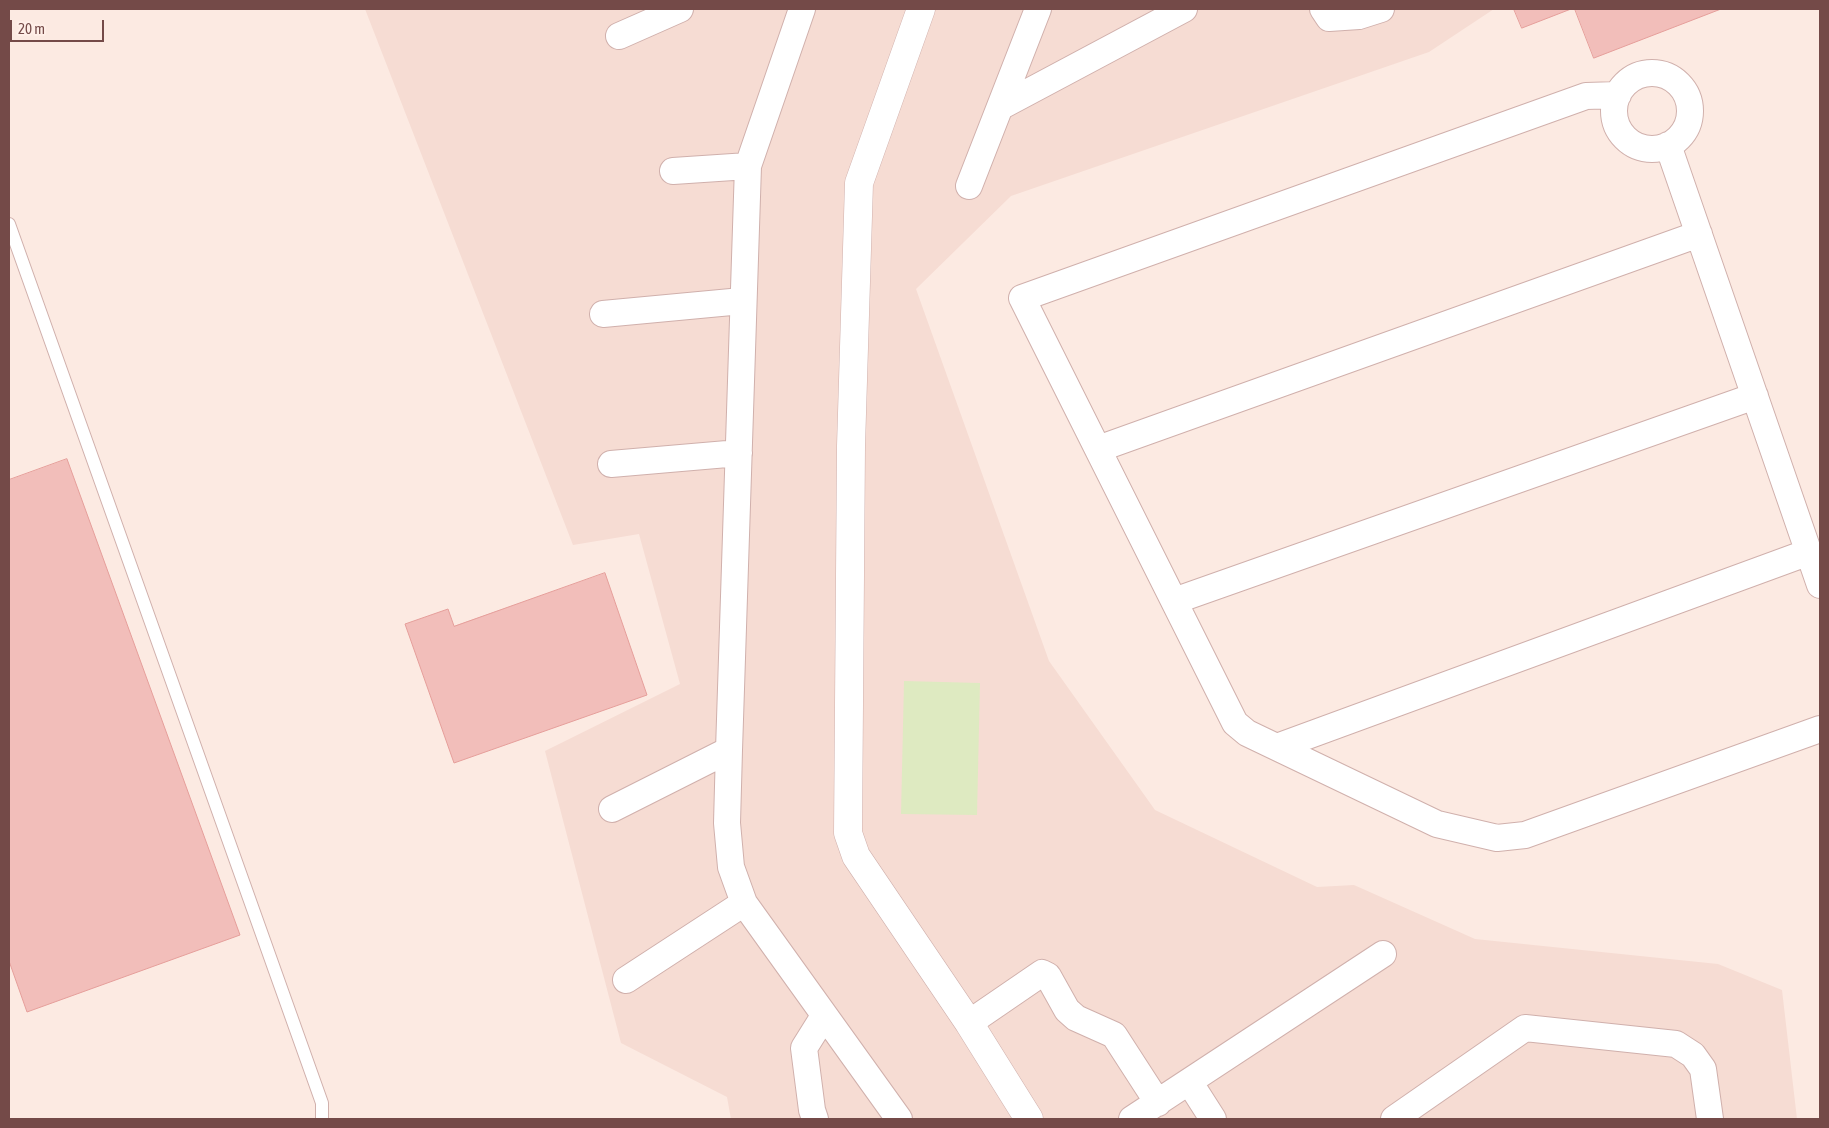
<!DOCTYPE html>
<html>
<head>
<meta charset="utf-8">
<style>
  body { margin:0 }
  #map { position:relative; width:1829px; height:1128px; overflow:hidden; background:#fceae2; font-family:"Asap Condensed",sans-serif }
  canvas { display:block }
  .frame { position:absolute; inset:0; border:10px solid #744a48; pointer-events:none }
  .scale { position:absolute; left:10px; top:20px; width:94px; height:22px; box-sizing:border-box; border:2px solid #744a48; border-top:0; padding-left:6px; font-size:15px; line-height:18px; white-space:nowrap; color:#744a48; -webkit-text-stroke:4px #ffefe8; paint-order:stroke }
</style>
</head>
<body>
<div id="map">
<canvas width="1829" height="1128"></canvas>
<div class="frame"></div>
<div class="scale">20 m</div>
</div>
<script>
const g = document.querySelector('canvas').getContext('2d');
g.lineJoin = 'round';
function paint(path, color) { g.fillStyle = color; g.fill(path, 'evenodd'); }
function trace(path, color, width, dash) { g.strokeStyle = color; g.lineWidth = width; g.lineCap = dash ? 'butt' : 'round'; g.setLineDash(dash || []); g.stroke(path); }
const residential = new Path2D(`
  M365,9H1494L1429,52L1011,196L916,289L1049,661L1155,810L1317,887L1354,885L1475,939L1718,964L1782,990L1797,1119H731L727,1097L621,1043L545,751L680,684L639,534L573,545Z`);
const green = new Path2D(`
  M904,681L980,683L977,815L901,814Z`);
const building = new Path2D(`
  M1514,9H1571L1522,28Z
  M1575,9H1721L1594,58Z
  M67,459L240,935L27,1012L9,961V480Z
  M605,573L647,695L454,763L405,624L448,609L454,626Z`);
const service = new Path2D(`
  M9,224L322,1103V1119`);
const minor = new Path2D(`
  M802,9L748,166L729,750L727,823L731,867L744,903L899,1119
  M1323,9L1329,18L1359,16L1381,9
  M619,36L680,9
  M1614 111a38 38 0 1 1 76 0a38 38 0 1 1-76 0Z
  M1618,95L1586,96L1022,298L1235,723L1247,733L1437,824L1497,838L1525,835L1820,729
  M1000,107L1184,9
  M1668,145L1820,585
  M673,171L748,166
  M969,186L1038,9
  M603,314L742,301
  M1098,449L1699,234
  M611,464L739,453
  M1174,601L1755,396
  M1277,747L1809,552
  M612,809L729,750
  M626,980L744,903
  M969,1023L1042,973L1048,976L1067,1010L1076,1018L1114,1035L1158,1103
  M1190,1083L1213,1119
  M815,1119L812,1110L804,1048L824,1016
  M1132,1119L1383,954
  M1394,1119L1525,1028L1676,1044L1693,1055L1703,1069L1710,1119`);
const tertiary = new Path2D(`
  M921,9L859,183L851,446L848,833L856,856L969,1023L1029,1119`);
paint(residential, '#f6dcd3');
paint(green, '#deeac1');
paint(building, '#f2beba');
trace(building, '#e59e9a', 1);
trace(service, '#d0b0ac', 14);
trace(minor, '#d0b0ac', 28);
trace(tertiary, '#d0b0ac', 29);
trace(service, '#fff', 12);
trace(minor, '#fff', 26);
trace(tertiary, '#fff', 28);
</script>
</body>
</html>
